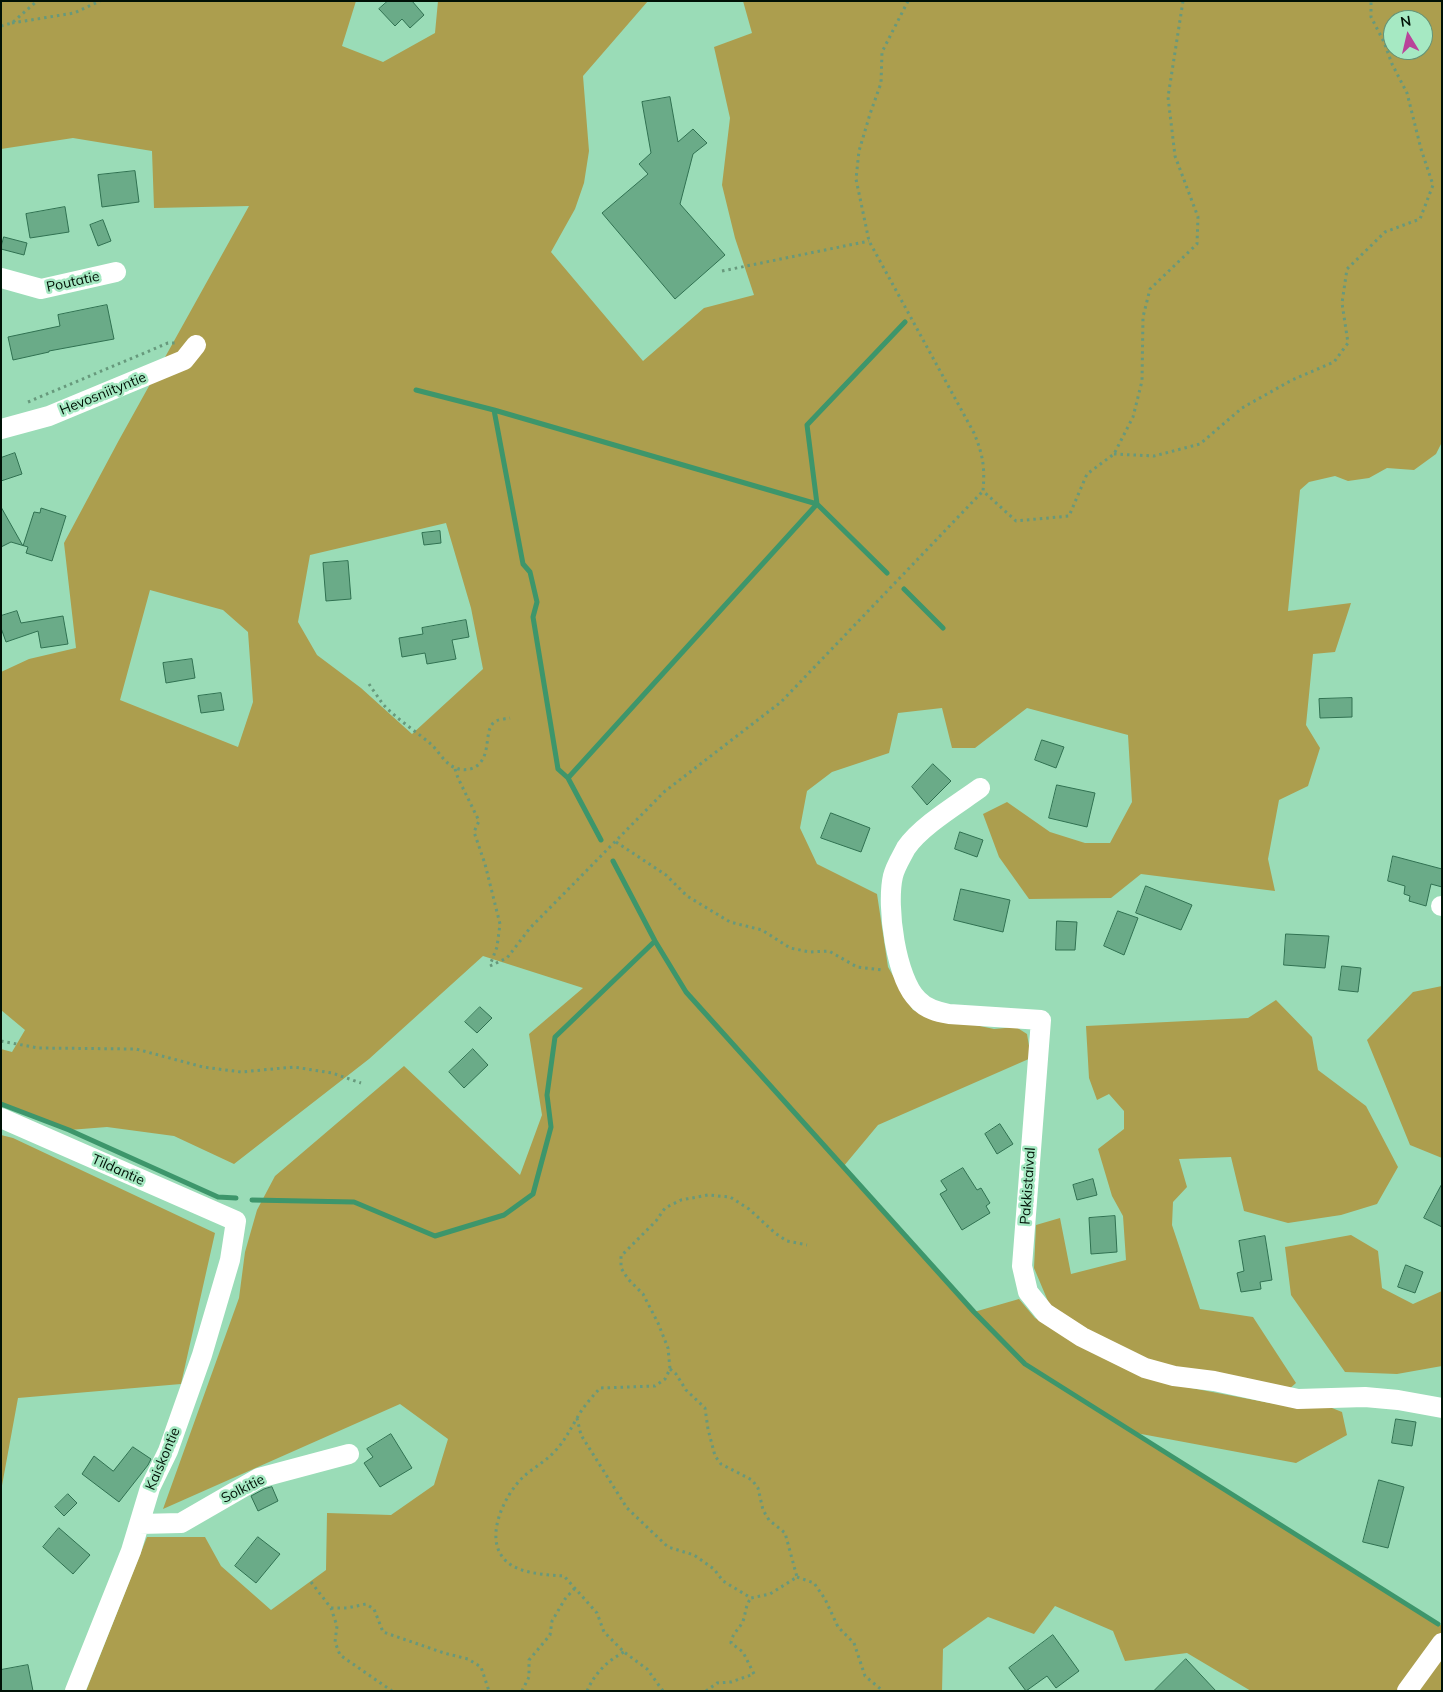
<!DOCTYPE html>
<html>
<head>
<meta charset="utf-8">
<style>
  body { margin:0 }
  #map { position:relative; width:1443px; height:1692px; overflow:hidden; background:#9adcb7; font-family:Mulish,sans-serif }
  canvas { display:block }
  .frame { position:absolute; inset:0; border:2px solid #001106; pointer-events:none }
  .north { position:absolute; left:1383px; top:10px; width:50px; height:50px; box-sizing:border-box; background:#a6e9c3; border:1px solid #649377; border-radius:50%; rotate:351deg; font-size:14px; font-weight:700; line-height:20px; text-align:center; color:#001106 }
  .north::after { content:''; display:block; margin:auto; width:18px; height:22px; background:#b9439a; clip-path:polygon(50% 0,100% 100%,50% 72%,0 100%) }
</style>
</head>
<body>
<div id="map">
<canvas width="1443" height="1692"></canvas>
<div class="frame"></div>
<div class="north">N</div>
</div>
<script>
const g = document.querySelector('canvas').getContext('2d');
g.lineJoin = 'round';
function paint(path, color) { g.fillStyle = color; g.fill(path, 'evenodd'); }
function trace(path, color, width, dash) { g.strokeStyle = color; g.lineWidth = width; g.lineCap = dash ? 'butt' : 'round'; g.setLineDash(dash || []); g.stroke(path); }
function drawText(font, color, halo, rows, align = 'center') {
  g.font = font + ' Mulish,sans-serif'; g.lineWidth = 5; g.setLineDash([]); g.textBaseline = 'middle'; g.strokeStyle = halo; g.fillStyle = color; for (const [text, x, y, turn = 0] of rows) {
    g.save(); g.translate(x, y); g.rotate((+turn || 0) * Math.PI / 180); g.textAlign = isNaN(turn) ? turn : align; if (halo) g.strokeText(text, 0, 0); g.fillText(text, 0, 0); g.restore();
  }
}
const green = new Path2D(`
  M1,1H356L342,46L383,62L435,33L438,1H648L583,76L589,151L584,183L575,209L551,252L643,361L704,308L754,295L735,238L722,185L730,118L714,47L752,33L743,1H1442V442L1436,454L1414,470L1387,468L1369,478L1348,481L1335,476L1309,482L1300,490L1288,611L1351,603L1335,652L1313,654L1306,725L1320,748L1308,786L1279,800L1268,859L1275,891L1141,874L1111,898L1029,899L999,857L983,814L1007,802L1050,832L1085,843H1110L1132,802L1128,735L1027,708L975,748H952L942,708L898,713L889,753L832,772L807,791L800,828L817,864L877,894L888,967L913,1010L952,1020L994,1029L1016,1027L1027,1034L1031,1058L878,1125L843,1167L974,1312L1019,1299L1035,1318L1165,1383L1270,1403L1332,1408L1342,1412L1347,1435L1296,1463L1136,1433L1442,1626V1691H1251L1187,1653L1125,1661L1113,1631L1055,1606L1034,1634L988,1617L943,1649L942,1691H86L147,1537H205L221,1566L271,1610L326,1570L327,1513L391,1515L434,1485L448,1439L400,1404L163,1509L239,1298L245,1252L257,1210L275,1176L404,1066L520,1175L542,1115L529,1034L583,988L483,956L369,1059L234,1164L174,1136L107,1127L69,1130L1,1104V1049L12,1052L25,1030L1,1010V672L29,659L76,648L64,543L119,440L249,206L154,208L152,151L73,138L1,149ZM1393,20H1423V50H1393ZM446,523L471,608L483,669L412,734L361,688L317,655L298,622L310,555ZM150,590L223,610L248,632L253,702L238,747L120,700Z
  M1442,986V1158L1410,1145L1367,1040L1413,992Z
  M1276,1000L1312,1037L1318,1070L1366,1106L1398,1167L1377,1204L1341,1215L1288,1223L1244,1211L1231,1157L1179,1159L1187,1187L1173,1202L1172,1225L1200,1309L1253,1317L1296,1383L1288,1390L1148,1363L1084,1331L1050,1306L1034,1268L1036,1225L1060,1218L1071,1274L1126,1260L1123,1216L1112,1196L1098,1149L1124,1129V1111L1109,1094L1097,1100L1089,1078L1086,1026L1248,1018Z
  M1,1135L13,1138L215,1233L181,1384L18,1398L1,1491Z
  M1351,1235L1378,1251L1382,1288L1413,1304L1442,1291V1366L1397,1374L1345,1372L1291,1295L1285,1247Z`);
const stream = new Path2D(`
  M416,390L494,410L817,504L887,573
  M494,410L523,564L530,572L537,602L533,617L558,769L568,778L601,840
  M904,589L943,628
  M568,778L817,504L807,425L905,322
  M613,861L655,941L686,992L974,1312L1025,1364L1438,1624
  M1,1104L69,1130L218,1197L236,1198
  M252,1200L354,1202L435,1236L504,1215L533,1194L551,1127L547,1095L555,1037L655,941`);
const building = new Path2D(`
  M388,1H412L424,15L410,28L402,19L395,26L379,9Z
  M670,97L678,142L693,129L707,143L693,154L680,204L725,255L675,299L602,213L648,174L639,164L651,153L642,102Z
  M135,171L139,202L102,207L98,175Z
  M65,207L69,232L30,238L26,214Z
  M103,220L111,241L98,246L90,225Z
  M4,237L27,243L24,255L1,249Z
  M107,305L114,339L49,351V352L13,360L8,337L60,326L58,315Z
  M15,453L22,474L1,481V458Z
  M1,507L23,546L34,512L40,513L41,508L66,516L52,561L26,553L28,547L11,542L1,547Z
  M440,531L441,543L424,545L422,533Z
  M348,561L351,599L326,601L323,563Z
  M17,611L21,623L63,616L68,644L41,648L38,631L6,642L1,628V616Z
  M466,620L469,637L452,640L456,659L427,664L425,653L402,657L399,638L423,634L422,628Z
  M192,659L195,678L166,683L163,663Z
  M221,693L224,710L201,713L198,696Z
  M1352,698V717L1320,718L1319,699Z
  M1042,740L1064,747L1056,768L1035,760Z
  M933,764L951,781L927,805L912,787Z
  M1057,785L1095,793L1087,827L1049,818Z
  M831,813L870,828L861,852L821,838Z
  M960,832L983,840L977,857L955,849Z
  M1393,856L1442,869V887L1431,884L1426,906L1409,901L1410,896L1404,894L1405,886L1388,881Z
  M1146,886L1192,905L1181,930L1136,913Z
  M961,889L1010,900L1003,932L954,920Z
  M1118,911L1138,918L1124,955L1104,946Z
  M1057,921L1077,922L1075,950H1056Z
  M1286,934L1329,936L1325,968L1284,965Z
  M1342,966L1361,968L1358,992L1339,990Z
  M480,1007L492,1018L477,1033L465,1022Z
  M473,1049L488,1065L464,1088L449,1072Z
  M1000,1124L1013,1144L997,1154L985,1134Z
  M963,1168L977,1190L981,1188L990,1203L986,1206L990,1213L962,1230L940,1194L947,1190L941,1181Z
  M1093,1179L1097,1195L1077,1200L1073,1185Z
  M1442,1184V1227L1424,1218Z
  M1115,1216L1117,1252L1091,1254L1089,1218Z
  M1265,1236L1272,1280L1260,1282L1261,1289L1241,1292L1237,1273L1244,1271L1239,1241Z
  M1406,1265L1423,1272L1415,1293L1398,1287Z
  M1396,1419L1416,1422L1412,1446L1392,1443Z
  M391,1434L412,1468L380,1487L364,1463L373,1457L367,1449Z
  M133,1447L151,1459L148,1465L119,1502L82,1474L94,1456L113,1471Z
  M1379,1480L1404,1487L1388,1548L1363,1542Z
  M272,1487L278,1501L258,1511L251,1496L264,1489Z
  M68,1494L77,1503L64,1516L55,1507Z
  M59,1528L90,1555L73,1574L43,1547Z
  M258,1537L280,1554L256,1583L235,1566Z
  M1053,1635L1079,1671L1056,1688L1047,1676L1026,1691L1009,1668Z
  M1186,1659L1216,1691H1154Z
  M28,1665L33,1691H1V1670Z`);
const path = new Path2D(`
  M908,1L882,52L881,83L870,114L859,151L856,179L869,241L974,433C983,455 985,467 983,491L1016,521L1069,516L1087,474L1114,454L1133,417L1142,381L1143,317L1150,289L1197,244L1198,217L1175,156L1168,97L1183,1
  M12,23L74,13L100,1
  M1,26L12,23L37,1
  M722,271L869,241
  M28,402L168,343H175
  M1114,454L1154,456L1200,444L1242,408L1292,380L1334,362L1348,343L1342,303L1347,269L1385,232L1420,219L1433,185L1421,149L1407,93L1392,64L1384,42L1371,17V1
  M369,684C373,690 378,697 382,703C396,719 416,731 432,745C439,752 446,765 456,768C463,771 472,770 478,765C492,753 483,728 496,721C500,719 506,719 510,718
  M455,769L458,778L479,821L474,832L485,864L500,924L497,947L490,965
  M616,842L666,875L687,896L730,922L762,930L790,948L810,952L829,951L857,967L883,970
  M490,966L507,958L530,928L664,792L781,702L983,491
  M1,1041L38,1048L136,1049L203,1067L241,1072L294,1067L332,1073L361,1083
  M670,1369L676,1374L686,1390L705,1408L708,1429L715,1456L721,1464L752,1480L758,1488L763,1510L769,1520L785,1533L797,1577
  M577,1418L581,1435L627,1508L668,1547L694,1555L714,1569L723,1581L751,1598L770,1594L797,1577
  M797,1577L814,1583L825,1599L838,1627L854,1643L865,1676L883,1691
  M311,1582L331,1608L337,1626L335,1642L340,1655L392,1691
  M331,1608H347L366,1604L374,1609L383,1632L444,1653L468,1659L481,1667L489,1691
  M522,1691L529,1677V1660L550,1635L552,1621L565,1599L575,1588
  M587,1691C595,1673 607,1661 624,1652
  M663,1691L647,1669L624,1652L604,1632L597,1613L564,1576C549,1575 532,1574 519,1569C481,1554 497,1509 516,1485C527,1470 544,1464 556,1450C565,1440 570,1430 577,1418C583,1407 592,1397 600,1388L655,1386L665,1379L670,1369L668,1348L658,1323L643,1294L628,1279L621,1268V1256L656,1221L665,1208L681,1200L708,1195L730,1197L749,1209L775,1233L787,1241L807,1245
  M706,1691L717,1683L731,1682L754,1674L743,1652L731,1643C732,1633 739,1630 743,1621C746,1613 745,1606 751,1598`);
const minor = new Path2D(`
  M1,278L41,289L116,272
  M1,429L49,416L184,360L196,345
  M980,788C958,804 921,826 906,848C902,856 895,867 893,876C886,906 896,979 918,1000C926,1009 938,1012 949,1014L1041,1020L1022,1266L1028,1292L1045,1313L1082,1337L1145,1368L1174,1376L1214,1381L1298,1399L1365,1397L1398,1400L1442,1408
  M1441,906H1442
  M1,1118L236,1221L230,1260L202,1355L168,1451L150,1488L131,1551L75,1691
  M139,1524L181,1523L259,1478L349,1454
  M1407,1691L1442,1643`);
const streetNames = [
  ["Poutatie",73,282,-12],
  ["Hevosniityntie",103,394,-22],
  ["Tildantie",118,1170,24],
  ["Pakkistaival",1028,1186,-86],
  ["Kaiskontie",163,1459,-67],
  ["Solkitie",243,1489,-27]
];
paint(green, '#ac9e4e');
trace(stream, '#3d966b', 5);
paint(building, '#6aab88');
trace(building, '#307151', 1);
trace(path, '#67997c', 3, [2.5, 4]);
trace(minor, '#fff', 20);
drawText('14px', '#001106', '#a6e9c3', streetNames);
</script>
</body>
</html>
